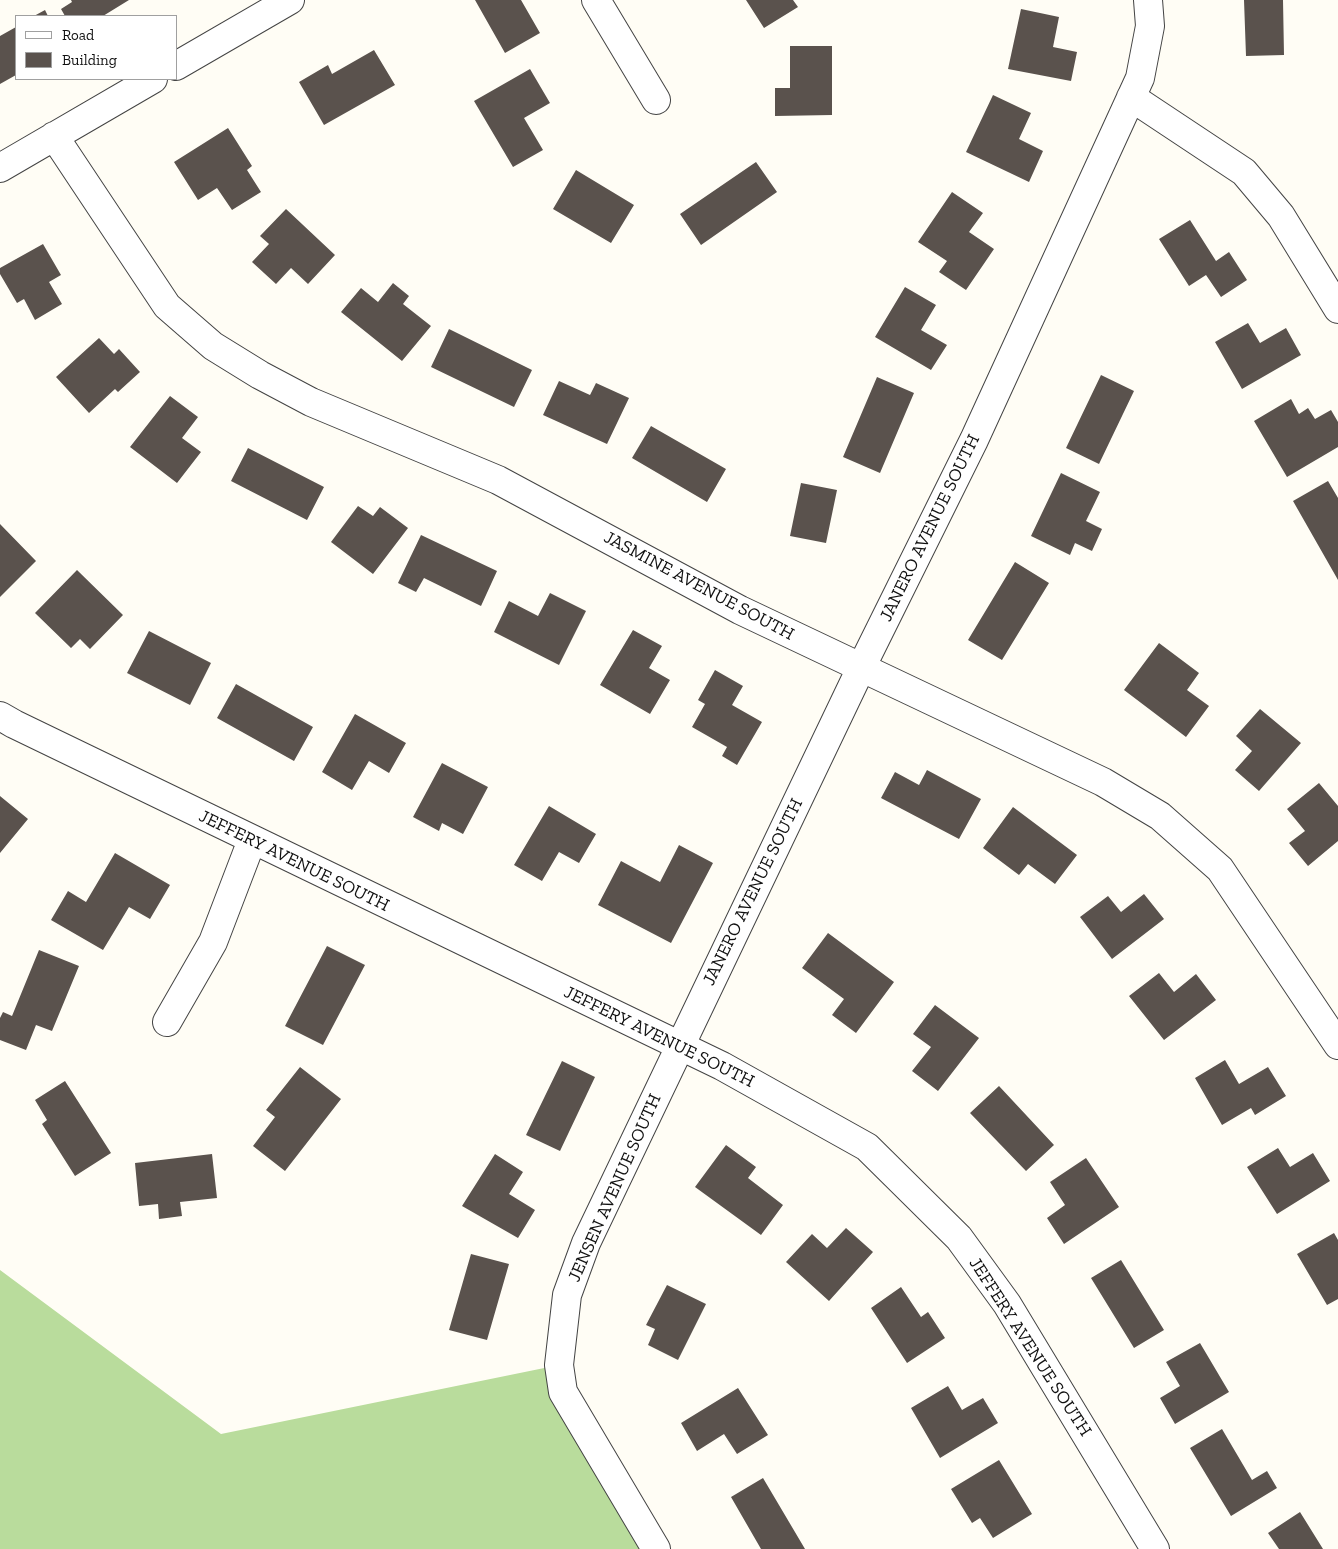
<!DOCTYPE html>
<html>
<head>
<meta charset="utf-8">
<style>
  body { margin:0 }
  #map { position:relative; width:1338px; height:1549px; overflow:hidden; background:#fffdf5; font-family:"Zilla Slab",serif }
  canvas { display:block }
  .legend { position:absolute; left:15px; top:15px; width:162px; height:65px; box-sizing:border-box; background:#fff; border:1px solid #a0a0a0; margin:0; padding:6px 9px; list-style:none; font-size:15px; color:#111 }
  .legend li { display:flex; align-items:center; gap:10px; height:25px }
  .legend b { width:25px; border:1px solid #a0a0a0 }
</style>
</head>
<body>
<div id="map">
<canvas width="1338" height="1549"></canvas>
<ul class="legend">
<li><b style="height:6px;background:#fff"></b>Road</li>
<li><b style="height:14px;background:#5a524d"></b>Building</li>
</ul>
</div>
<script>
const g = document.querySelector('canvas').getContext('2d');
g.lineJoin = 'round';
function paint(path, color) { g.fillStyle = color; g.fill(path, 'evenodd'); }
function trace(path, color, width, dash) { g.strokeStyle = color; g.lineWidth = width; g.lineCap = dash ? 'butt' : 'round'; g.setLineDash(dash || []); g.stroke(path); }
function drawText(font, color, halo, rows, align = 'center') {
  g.font = font + ' "Zilla Slab",serif'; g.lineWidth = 5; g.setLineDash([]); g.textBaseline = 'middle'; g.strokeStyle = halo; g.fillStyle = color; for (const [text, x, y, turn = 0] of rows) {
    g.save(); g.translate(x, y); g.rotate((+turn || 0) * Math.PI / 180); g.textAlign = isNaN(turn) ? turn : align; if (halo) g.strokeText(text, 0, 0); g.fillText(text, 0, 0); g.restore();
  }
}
const forest = new Path2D(`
  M0,1270L221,1434L559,1365L656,1549H0Z`);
const building = new Path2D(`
  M71,0H129L103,16H65L61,9L72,2Z
  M475,0H521L540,33L505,53Z
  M746,0H793L798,7L764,28Z
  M1244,0H1283L1284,55L1246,56Z
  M1021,9L1059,17L1053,47L1077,52L1071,81L1008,69Z
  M45,10L48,16H34Z
  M16,27V75L0,84V36Z
  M790,46H832V115L775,116V88H790Z
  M374,50L395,85L324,125L299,82L328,65L332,74Z
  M530,69L550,103L524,118L543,150L513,167L474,101Z
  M993,95L1031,113L1019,139L1043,151L1029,182L966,152Z
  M228,128L252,166L247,170L261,192L232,210L217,188L198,200L174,162Z
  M756,162L777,192L701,245L680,214Z
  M576,170L634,205L611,243L553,209Z
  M952,192L983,213L969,232L994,249L966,290L939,272L947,261L918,242Z
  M286,209L335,255L308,284L291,268L276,284L252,262L269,244L260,236Z
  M1190,220L1216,261L1229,252L1247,280L1221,297L1206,275L1189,286L1159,239Z
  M43,244L61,275L49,282L62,304L35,320L24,299L17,303L0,274V268Z
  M393,283L409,296L403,304L431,326L402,361L341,312L361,288L378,302Z
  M905,287L936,305L921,330L947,345L931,370L875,337Z
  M1248,323L1260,343L1286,328L1301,355L1242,389L1215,342Z
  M449,329L532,370L514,407L431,367Z
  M99,338L114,354L119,349L140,372L118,392L115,389L89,413L56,377Z
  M1101,375L1134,391L1099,464L1066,448Z
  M877,377L914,393L880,473L843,457Z
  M559,381L590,395L596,383L629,398L607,444L543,415Z
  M170,396L198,417L182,438L201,452L177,483L130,447Z
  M1291,399L1299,414L1308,408L1315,419L1331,410L1338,422V447L1287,477L1254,421Z
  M651,426L726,469L707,502L632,458Z
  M248,448L324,487L307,520L231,481Z
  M1061,473L1100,492L1086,521L1102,529L1092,551L1075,543L1070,555L1031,536Z
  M1328,481L1338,498V580L1293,501Z
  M801,483L837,490L826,543L790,536Z
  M358,506L373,516L380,507L408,528L373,574L331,542Z
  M0,524L36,561L0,597Z
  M421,535L497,571L481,606L424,578L416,592L398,583Z
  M1015,562L1049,583L1002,660L968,640Z
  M77,570L123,615L90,649L80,639L71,648L35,613Z
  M550,593L586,611L559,665L494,632L509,601L538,616Z
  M633,630L662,646L649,668L670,680L650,714L600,685Z
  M149,631L211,663L190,705L127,673Z
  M1159,643L1199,673L1187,690L1209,706L1186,737L1124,690Z
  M715,670L743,686L732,705L762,722L737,765L722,756L727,747L692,727L705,704L698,700Z
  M236,684L313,727L294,761L217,718Z
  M1260,709L1301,743L1259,791L1235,770L1252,751L1236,736Z
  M355,714L406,743L389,773L369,761L352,790L322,772Z
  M442,763L488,787L463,834L442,823L439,831L413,817Z
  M927,770L981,799L959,839L881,798L895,772L919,785Z
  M1319,783L1338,806V841L1308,866L1289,843L1305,831L1287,809Z
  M0,796L28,819L0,853Z
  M549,806L596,834L579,863L559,852L542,881L514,865Z
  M1013,807L1077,855L1055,884L1028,864L1019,875L983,848Z
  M679,845L713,863L671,943L598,905L621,861L660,882Z
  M115,853L170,885L150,919L129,907L103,950L51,920L68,891L86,902Z
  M1144,894L1164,919L1112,959L1080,917L1108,896L1121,912Z
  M828,933L894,982L856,1033L832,1015L844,999L802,968Z
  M327,946L365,965L323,1045L285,1026Z
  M39,950L79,966L52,1031L36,1025L26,1050L0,1040V1018L3,1012L12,1016Z
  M1159,973L1174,992L1196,974L1216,1000L1164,1040L1129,996Z
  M935,1005L979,1038L938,1091L912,1071L931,1047L913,1034Z
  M1225,1060L1239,1084L1268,1067L1286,1096L1255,1115L1251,1108L1222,1125L1195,1078Z
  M562,1061L595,1077L560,1151L526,1135Z
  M300,1067L341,1099L285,1171L253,1146L275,1117L266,1110Z
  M65,1081L111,1153L75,1176L42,1124L47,1120L35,1100Z
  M999,1086L1054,1145L1026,1171L970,1113Z
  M726,1145L756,1167L748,1178L783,1205L761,1235L695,1187Z
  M1278,1148L1290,1167L1313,1153L1330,1181L1277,1214L1247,1167Z
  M212,1154L217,1198L180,1202L182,1216L159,1219L158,1204L139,1206L135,1163Z
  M495,1154L523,1172L509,1194L535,1210L518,1238L462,1206Z
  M1086,1158L1119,1207L1064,1244L1047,1218L1065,1205L1050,1182Z
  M846,1228L873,1252L829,1301L786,1262L812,1234L827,1248Z
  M1334,1233L1338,1240V1299L1327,1305L1297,1254Z
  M471,1254L509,1264L487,1340L449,1330Z
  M1121,1260L1164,1330L1134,1348L1091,1278Z
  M667,1285L706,1304L678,1360L648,1345L655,1329L646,1325Z
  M901,1287L921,1317L928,1312L945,1338L907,1363L871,1308Z
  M1200,1343L1229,1392L1175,1424L1160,1398L1180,1386L1166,1362Z
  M948,1386L962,1410L983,1398L998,1423L940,1458L911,1408Z
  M738,1388L768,1435L737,1454L724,1434L697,1451L681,1423Z
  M1222,1429L1252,1480L1267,1471L1277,1488L1231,1516L1190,1448Z
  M999,1460L1032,1514L993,1538L980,1518L972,1523L951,1489Z
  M763,1478L805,1549H761L731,1497Z
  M1300,1512L1323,1549H1279L1268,1533Z`);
const minor = new Path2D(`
  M596,0L656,100
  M176,66L290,0
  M1131,97L1244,172L1281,216L1338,309
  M54,136L167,306L213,346L260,375L311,402L498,480L740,610L1103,782L1160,816L1220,869L1338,1045
  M0,168L153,79
  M0,716L14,724L722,1066L867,1147L959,1238L1007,1304L1155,1549
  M167,1022L213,942L252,840
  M656,1549L563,1392L559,1365L567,1295L586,1243L861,668L974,440L1140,78L1150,26L1148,0`);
const streetNames = [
  ["JANERO AVENUE SOUTH",930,528,-64],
  ["JASMINE AVENUE SOUTH",699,586,28],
  ["JEFFERY AVENUE SOUTH",294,861,26],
  ["JANERO AVENUE SOUTH",753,892,-64],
  ["JEFFERY AVENUE SOUTH",659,1037,26],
  ["JENSEN AVENUE SOUTH",615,1188,-66],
  ["JEFFERY AVENUE SOUTH",1030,1347,57]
];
paint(forest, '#b9dc9c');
paint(building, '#5a524d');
trace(minor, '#444', 30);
trace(minor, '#fff', 28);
drawText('18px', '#111', '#fff', streetNames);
</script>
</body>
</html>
